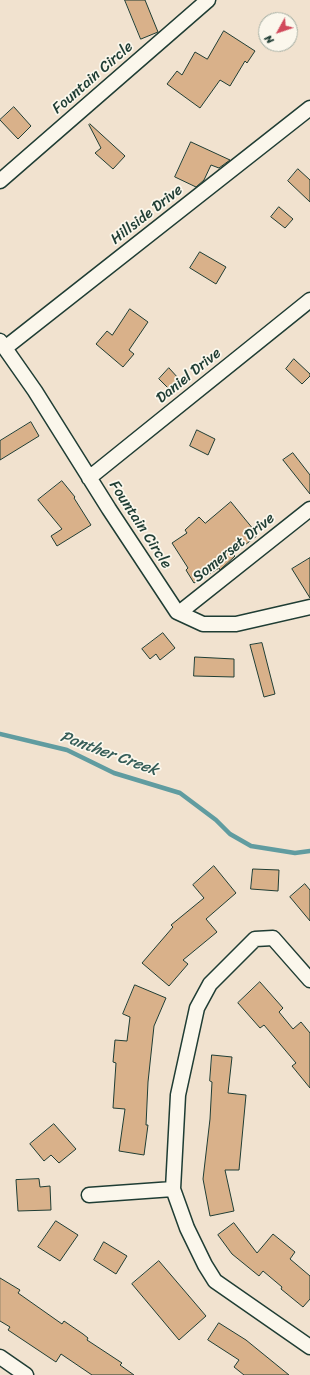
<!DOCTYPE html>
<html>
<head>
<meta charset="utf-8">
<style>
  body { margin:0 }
  #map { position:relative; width:310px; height:1375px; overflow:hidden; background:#f1e2cf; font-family:Sriracha,sans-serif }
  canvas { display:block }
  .north { position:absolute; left:258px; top:12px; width:40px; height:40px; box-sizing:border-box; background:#fbf7ec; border:1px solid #a3ada2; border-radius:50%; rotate:230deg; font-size:11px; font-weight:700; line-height:16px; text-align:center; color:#1f3d34 }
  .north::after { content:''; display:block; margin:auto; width:14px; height:18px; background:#d1495b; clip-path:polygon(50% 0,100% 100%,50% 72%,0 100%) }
</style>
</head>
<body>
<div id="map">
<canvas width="310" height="1375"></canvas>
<div class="north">N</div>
</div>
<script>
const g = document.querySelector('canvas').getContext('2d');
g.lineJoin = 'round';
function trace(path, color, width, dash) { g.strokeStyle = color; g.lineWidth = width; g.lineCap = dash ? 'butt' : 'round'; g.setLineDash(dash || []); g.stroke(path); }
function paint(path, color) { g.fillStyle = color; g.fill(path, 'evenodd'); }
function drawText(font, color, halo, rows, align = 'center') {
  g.font = font + ' Sriracha,sans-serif'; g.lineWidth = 3.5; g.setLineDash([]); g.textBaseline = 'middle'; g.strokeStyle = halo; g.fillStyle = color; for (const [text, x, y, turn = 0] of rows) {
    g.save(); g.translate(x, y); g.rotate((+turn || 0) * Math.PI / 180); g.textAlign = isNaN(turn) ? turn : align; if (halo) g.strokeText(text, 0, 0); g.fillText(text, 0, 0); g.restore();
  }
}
const stream = new Path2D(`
  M0,734L67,750L114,773L180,793L216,820L230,834L251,846L295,853L310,851`);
const building = new Path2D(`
  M125,0H145L158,32L141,39Z
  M224,31L255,51L247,63L245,61L230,86L220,80L200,108L167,84L177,71L182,75L195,52L207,59Z
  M14,107L31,126L18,139L0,120Z
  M90,124L125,156L113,169L95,153L101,148L89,125Z
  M191,142L230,160L219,168L211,165L204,180L196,187L175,177Z
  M298,169L310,180V202L288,181Z
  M279,207L293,219L285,228L271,217Z
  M200,252L226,267L216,284L190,268Z
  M130,309L148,322L129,350L134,354L123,367L96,344L107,331L112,335Z
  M294,359L310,374V376L302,384L286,369Z
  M169,368L179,379L169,389L159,379Z
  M31,422L39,436L0,460V441Z
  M197,430L215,439L208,455L190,446Z
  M293,453L310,475V494L283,460Z
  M62,481L75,497L74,498L91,525L57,546L51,536L62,529L38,500Z
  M231,502L258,535L233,554L235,556L220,570L219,568L194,583L186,570L188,568L172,543L187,533L185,530L199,517L205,523Z
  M310,558V598L292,569Z
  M163,633L175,648L160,660L156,654L150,659L142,649Z
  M262,643L275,694L264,697L250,645Z
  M195,657L234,659V677L194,676Z
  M214,866L236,893L206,919L217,932L183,960L188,964L169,986L142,963L173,927L171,925L204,898L193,885Z
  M253,869L279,870L278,891L251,889Z
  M305,884L310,890V921L290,897Z
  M260,982L283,1008L279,1012L293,1029L301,1022L310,1033V1088L292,1066L296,1063L264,1025L260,1028L238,1003Z
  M135,985L166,998L154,1026L148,1082L146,1125H148L144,1155L119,1151L125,1109L113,1108L116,1063L113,1062L115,1040L127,1041L130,1017L123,1014Z
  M212,1055L232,1057L228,1093L246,1095L239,1170H225L234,1211L210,1216L203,1179L210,1119L212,1082L210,1081Z
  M54,1124L76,1149L59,1163L51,1155L44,1161L30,1144Z
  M39,1179L40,1187L50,1186L51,1210L18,1211L16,1180Z
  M56,1221L78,1235L60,1261L38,1247Z
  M234,1223L257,1253L273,1234L295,1252L290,1259L310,1276V1299L303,1307L281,1289L282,1287L263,1271L259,1276L232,1254L218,1235Z
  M104,1242L127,1256L116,1274L94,1260Z
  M159,1261L206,1316L179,1340L132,1284Z
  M0,1278L20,1290L18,1293L62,1324L64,1321L83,1334L88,1338L87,1340L122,1363L120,1365L134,1375H92L61,1354L56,1362L8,1330L10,1327L0,1321Z
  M219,1323L246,1340L289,1375H244L234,1367L239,1360L208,1340Z`);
const minor = new Path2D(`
  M0,181L208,0
  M0,341L35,391L109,509L177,612L203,624H236L310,607
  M5,348L310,108
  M89,478L310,300
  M179,613L310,509
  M310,980L273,938L255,939L210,984L197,1008L178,1095L173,1189L187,1228L205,1265L215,1281L310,1347
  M89,1195L173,1189
  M0,1357L26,1375`);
const streetNames = [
  ["Fountain Circle",93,78,-41],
  ["Hillside Drive",147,215,-38],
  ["Daniel Drive",189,376,-39],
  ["Fountain Circle",140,525,57],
  ["Somerset Drive",234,548,-39]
];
const waterNames = [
  ["Panther Creek",109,754,20]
];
trace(stream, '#609ca0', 4.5);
paint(building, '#d9b18a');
trace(building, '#1f3d34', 1);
trace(minor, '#1f3d34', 17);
trace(minor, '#fbf7ec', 14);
drawText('15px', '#1f3d34', '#fbf7ec', streetNames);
drawText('italic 16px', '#355d58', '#fbf7ec', waterNames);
</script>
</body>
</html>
